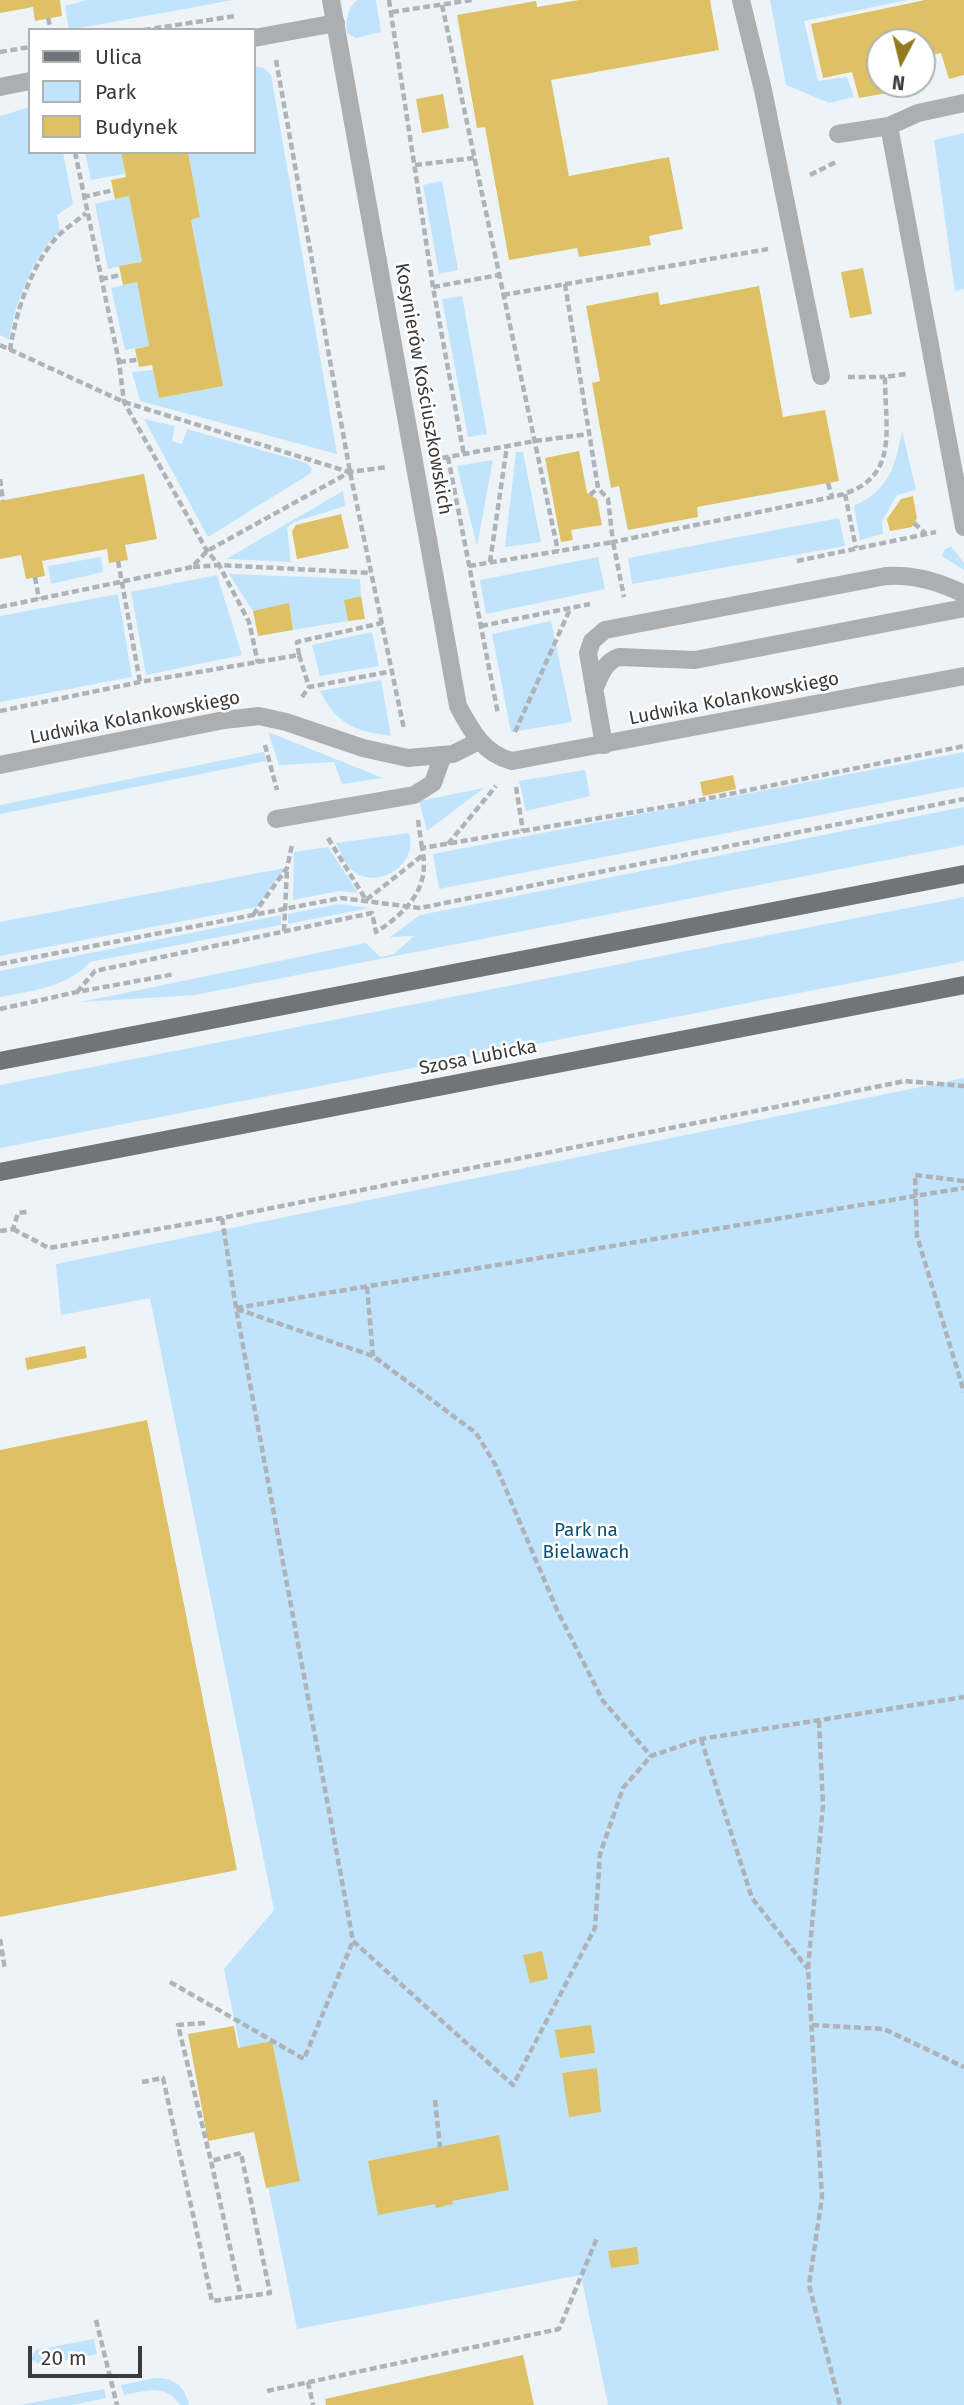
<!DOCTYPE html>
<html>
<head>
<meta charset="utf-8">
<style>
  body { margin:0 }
  #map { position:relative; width:964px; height:2405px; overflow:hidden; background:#eef3f7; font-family:"Fira Sans",sans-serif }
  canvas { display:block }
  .legend { position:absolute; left:28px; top:28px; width:228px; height:126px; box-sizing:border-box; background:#fff; border:2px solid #b0b1b1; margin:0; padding:9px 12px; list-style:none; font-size:21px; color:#393b3d }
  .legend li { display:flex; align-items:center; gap:14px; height:35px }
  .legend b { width:35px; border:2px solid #b0b1b1 }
  .north { position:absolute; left:866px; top:28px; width:70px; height:70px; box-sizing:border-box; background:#fff; border:2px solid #b0b1b1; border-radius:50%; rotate:187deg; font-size:19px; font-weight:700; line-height:28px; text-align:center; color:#393b3d }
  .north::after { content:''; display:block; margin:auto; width:24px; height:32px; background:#927a21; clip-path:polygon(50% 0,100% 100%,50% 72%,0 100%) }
  .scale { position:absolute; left:28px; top:2346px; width:114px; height:32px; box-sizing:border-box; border:4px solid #393b3d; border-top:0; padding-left:9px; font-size:21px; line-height:24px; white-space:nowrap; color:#393b3d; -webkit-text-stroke:5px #fff; paint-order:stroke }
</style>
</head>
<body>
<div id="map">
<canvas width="964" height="2405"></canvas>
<ul class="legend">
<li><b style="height:9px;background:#717577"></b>Ulica</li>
<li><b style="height:19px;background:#c1e4fd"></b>Park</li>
<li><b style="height:19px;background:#ddc164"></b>Budynek</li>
</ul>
<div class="north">N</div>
<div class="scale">20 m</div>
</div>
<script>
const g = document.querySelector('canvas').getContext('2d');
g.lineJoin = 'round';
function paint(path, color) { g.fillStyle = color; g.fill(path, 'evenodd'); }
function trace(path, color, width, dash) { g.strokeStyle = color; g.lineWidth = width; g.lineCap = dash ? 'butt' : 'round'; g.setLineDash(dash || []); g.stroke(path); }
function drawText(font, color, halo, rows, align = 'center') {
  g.font = font + ' "Fira Sans",sans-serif'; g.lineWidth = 5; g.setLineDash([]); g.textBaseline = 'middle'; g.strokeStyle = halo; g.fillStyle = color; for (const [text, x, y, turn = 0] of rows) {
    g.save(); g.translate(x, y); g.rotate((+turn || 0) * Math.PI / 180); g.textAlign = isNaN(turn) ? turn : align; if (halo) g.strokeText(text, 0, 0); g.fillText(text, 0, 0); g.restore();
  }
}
const green = new Path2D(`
  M87,0H233L69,30L65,6Z
  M357,0H376L381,32L356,38L347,33C345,22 348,7 357,0Z
  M770,0H908L804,21L818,81L847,77L854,97L829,103L786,85Z
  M254,66L264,68L271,75L337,454L140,401L132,372L153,370L159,398L222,386L191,220L200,217L188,152H254Z
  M30,107V152H63L73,204L57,215L60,231C35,251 13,308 9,340L0,335V116Z
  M964,133V289L955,291L934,140Z
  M85,152H121L125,174L91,180Z
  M442,181L458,270L439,274L423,185Z
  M129,196L142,262L108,269L95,204Z
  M137,282L149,346L125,350L111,288Z
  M462,296L487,434L468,437L442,299Z
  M144,419L175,426L172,441L182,444L187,429L307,463L312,469L311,473L208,537Z
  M902,431L916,490L897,495L882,521L883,534L860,540L854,506C890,489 895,467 902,431Z
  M516,452H523L541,542L505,547Z
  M493,460L477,546L457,466Z
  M343,491L345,506L294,522L287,528L291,562L226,559Z
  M839,518L845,546L632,584L628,558Z
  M951,546L964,563V570L942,556L944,550Z
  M101,557L103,572L51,584L48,566Z
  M598,557L605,589L486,614L480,580Z
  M229,574L360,579L361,596L344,600L348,621L293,630L288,604L253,611Z
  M217,575L242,655L146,675L131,592Z
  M118,594L132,677L0,702V616Z
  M551,621L572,722L511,732L492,634Z
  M372,632L379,666L320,676L312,645Z
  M381,680L391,736C355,731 337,725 320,691Z
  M268,732L383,778L342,784L334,762L279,765Z
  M264,752L266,761L0,814V805Z
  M964,752V787L439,889L433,854Z
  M585,770L590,796L526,811L519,781Z
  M484,788L427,831L419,801Z
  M964,807V845L195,995L81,1002L366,943L380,957L394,954L414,936L390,937L420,915Z
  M409,833C419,863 379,891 353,871C345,865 341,852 336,843Z
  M328,847L358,893L339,891L293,900L294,852Z
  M285,868L257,907L0,956V922Z
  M964,897V961L0,1148V1085Z
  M339,904L369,908L288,924V914Z
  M281,915V925L90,962C68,987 31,991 0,997V971Z
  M964,1078V2405H608L581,2275L297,2329L224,1969L274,1910L150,1298L61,1315L56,1264Z
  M94,2339L97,2354L41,2365L31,2359L36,2350Z
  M155,2378C174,2377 185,2387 189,2405H180C166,2383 145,2391 124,2395L121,2385Z
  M104,2389L106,2398L72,2405H20Z`);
const building = new Path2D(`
  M0,0H60L62,16L35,21L33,7L0,13Z
  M579,0H710L719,50L551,80L569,176L669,157L683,229L649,236L651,245L579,257L577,248L509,260L485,127L477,128L457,15L536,1L537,7Z
  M925,0H964V75L949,79L941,53L922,57V42H880V84H885L887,93L859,98L852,72L823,78L811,24Z
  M443,94L449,128L422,133L416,99Z
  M121,152H188L200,217L191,220L223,386L159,398L152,365L139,367L135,349L149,346L137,282L123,285L119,266L142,262L129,196L115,199L111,180L126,177Z
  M863,268L872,314L850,318L841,272Z
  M759,286L783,417L825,410L839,481L697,507L698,517L628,530L619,486L611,488L592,383L600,381L586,306L658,292L660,305Z
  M579,451L587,493L597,499L602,525L571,530L573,540L561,542L545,458Z
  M144,474L157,539L125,545L128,560L109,563L107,549L42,561L45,576L26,579L21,555L0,559V501Z
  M913,496L917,518L912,527L890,531L887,519L901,499Z
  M341,514L349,548L297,559L292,531L296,525Z
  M361,596L365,619L348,621L344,600Z
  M289,603L293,630L258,636L253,611Z
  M733,775L736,789L703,796L700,782Z
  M85,1346L87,1358L27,1370L25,1358Z
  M147,1420L237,1870L0,1917V1450Z
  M542,1951L548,1979L530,1983L523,1955Z
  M591,2025L595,2053L560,2058L555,2030Z
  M234,2026L238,2048L272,2041L300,2181L266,2188L254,2132L208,2141L188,2034Z
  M597,2068L601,2112L569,2117L562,2073Z
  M499,2135L509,2190L452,2201L453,2204L436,2208L435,2204L378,2215L368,2161Z
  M637,2247L639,2264L611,2268L608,2251Z
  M523,2355L534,2405H326L325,2399Z`);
const path = new Path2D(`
  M389,0L433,287L464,455
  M442,5L558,551
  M392,12L472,0
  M48,18L51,30
  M144,30L235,16
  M0,52L30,47
  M276,60L350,472L404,729
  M75,152L119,362L124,402L207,551L219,565L249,622L258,663
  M415,165L474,158
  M810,175L836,162
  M83,197L114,190
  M101,279L121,275
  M565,284L598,488L608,499L613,542L832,497C901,482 885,433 885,377L906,374
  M433,287L499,275
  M503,295L768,249
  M0,345L124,402L349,472
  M10,350C16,312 30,268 56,238C65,228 77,221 86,213
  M119,362L137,360
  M848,377H885
  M448,457L498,714
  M442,458L535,441L589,434
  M0,479L3,501
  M828,483L832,497
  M845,494L856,548
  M590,495L598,488
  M914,523L926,534
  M118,561L140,682
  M797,561L936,532
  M490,562L507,446
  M469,566L613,542L624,597
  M193,567L219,565L371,573
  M35,577L39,599
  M0,607L192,567L207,551L350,472L388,467
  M481,626L590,604
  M299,655L297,642L382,623
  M302,697L309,687L393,671
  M0,711L140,682L299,655L309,687
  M515,732L570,609
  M265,745L277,790
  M516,787L523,831
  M418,820L422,848
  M328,838L366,900L423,855
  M448,844L496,786
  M253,915L287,868L292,845
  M284,931L287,869
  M0,964L341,898L420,908L964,799
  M77,992L95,971L372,913L376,932C407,912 431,888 422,848L676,805L964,746
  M0,1009L77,992L175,974
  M964,1181L915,1175L917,1236L964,1392
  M222,1218L236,1308L353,1941L513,2085L595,1928L600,1854L623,1788L651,1756L701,1739L964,1697
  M13,1229L49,1248L222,1218L905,1081L964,1086
  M0,1231L13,1229L18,1213L27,1212
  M367,1287L373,1356
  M236,1308L964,1188
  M237,1309L373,1356L476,1433L496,1466L557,1610L603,1701L651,1756
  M819,1721L823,1805L808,1969L822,2197L809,2285L840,2405
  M701,1739L752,1898L808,1969
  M0,1939L5,1970
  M170,1982L304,2059L353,1941
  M205,2023L178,2025L211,2161
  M812,2025L884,2029L964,2067
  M142,2082L163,2078L212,2301L270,2293L241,2153L211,2161L241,2297
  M435,2100L440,2147
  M96,2320L117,2405
  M308,2382L313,2405
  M267,2391L559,2329L597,2238`);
const service = new Path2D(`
  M594,690C600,676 604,662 619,657L695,660L964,608
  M604,745L588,653L592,641L605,630L886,576C913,574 940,582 964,594
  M276,819L414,795L433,783L443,755`);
const minor = new Path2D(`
  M331,0L458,706C471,730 483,754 512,761L964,676
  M741,0L763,90L821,376
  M254,38L336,23
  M0,87L30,81
  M964,103L918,113L889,126L964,527
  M838,134L889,126
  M0,765L224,720L259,716L286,722L363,748L408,758L453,754L479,741`);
const primary = new Path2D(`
  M0,1061L964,874
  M0,1172L964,985`);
const streetNames = [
  ["Kosynierów Kościuszkowskich",423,389,80],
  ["Ludwika Kolankowskiego",734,699,-11],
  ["Ludwika Kolankowskiego",135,718,-11],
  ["Szosa Lubicka",478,1058,-11]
];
const parkNames = [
  ["Park na",586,1531],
  ["Bielawach",586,1553]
];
paint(green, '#c1e4fd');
paint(building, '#ddc164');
trace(path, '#afb3b7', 4.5, [7, 3.5]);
trace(service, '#acaeaf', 18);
trace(minor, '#acaeaf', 18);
trace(primary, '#717577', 18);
drawText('19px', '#393b3d', '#fff', streetNames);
drawText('19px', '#085175', '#fff', parkNames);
</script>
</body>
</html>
